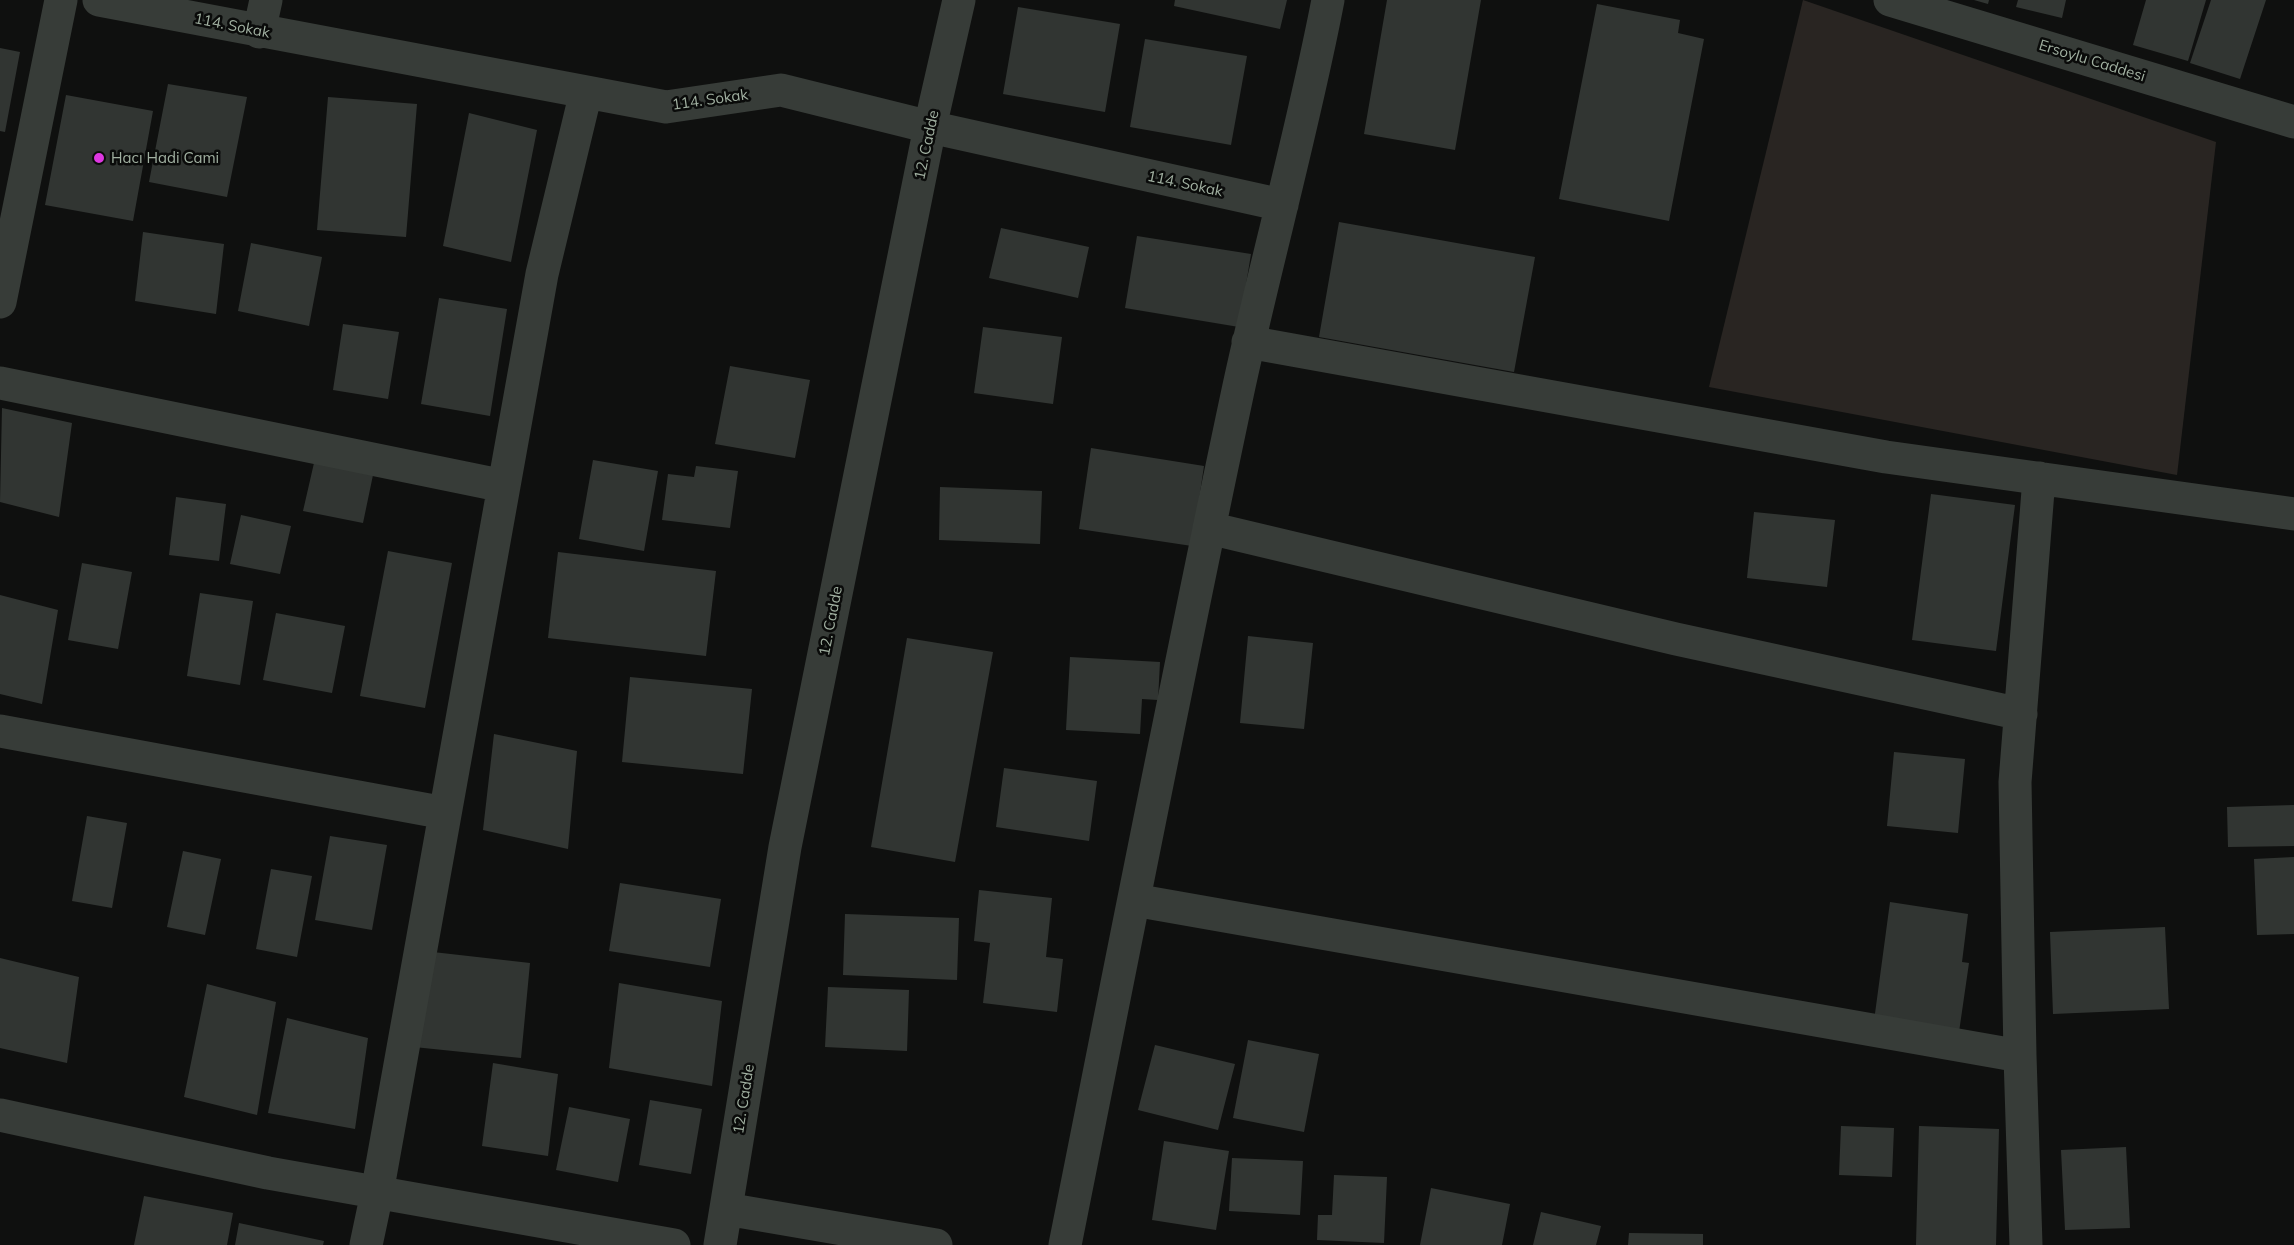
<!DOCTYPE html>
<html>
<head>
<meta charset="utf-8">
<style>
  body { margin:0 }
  canvas { display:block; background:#0f100f }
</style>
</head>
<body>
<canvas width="2294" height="1245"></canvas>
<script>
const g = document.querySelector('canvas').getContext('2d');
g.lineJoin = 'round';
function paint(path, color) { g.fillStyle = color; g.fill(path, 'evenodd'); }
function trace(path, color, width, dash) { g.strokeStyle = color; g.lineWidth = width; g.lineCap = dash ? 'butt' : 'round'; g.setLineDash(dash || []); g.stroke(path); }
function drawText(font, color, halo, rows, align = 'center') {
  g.font = font + ' Mulish,sans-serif'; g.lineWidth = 5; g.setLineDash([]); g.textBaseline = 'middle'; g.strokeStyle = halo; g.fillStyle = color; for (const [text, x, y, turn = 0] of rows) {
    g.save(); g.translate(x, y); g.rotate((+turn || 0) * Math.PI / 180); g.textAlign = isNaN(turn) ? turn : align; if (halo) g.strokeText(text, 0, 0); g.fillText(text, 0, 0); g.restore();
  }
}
const green = new Path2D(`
  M1803,0L2216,142L2177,475L1709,387Z`);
const building = new Path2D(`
  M1175,0H1287L1280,29L1174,6Z
  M1387,0H1481L1455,150L1364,134Z
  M1974,0H1989L1988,4Z
  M2018,0H2066L2062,18L2016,7Z
  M2146,0H2206L2188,61L2133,45Z
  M2211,0H2266L2240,79L2190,63Z
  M1597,4L1680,20L1678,33L1704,39L1669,221L1559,199Z
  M1018,7L1120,24L1105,112L1003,94Z
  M1145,39L1247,56L1231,145L1130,127Z
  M0,48L20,52L5,132L0,131Z
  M168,84L247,97L227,197L149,182Z
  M66,95L153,111L133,221L45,205Z
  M328,97L417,104L406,237L317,230Z
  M469,113L537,130L511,262L443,246Z
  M1339,222L1535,257L1514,372L1319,337Z
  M1001,228L1089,247L1078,298L989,278Z
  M143,232L224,244L216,314L135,301Z
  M1137,236L1251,254L1239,327L1125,308Z
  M251,243L322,257L309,326L238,311Z
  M439,298L507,309L490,416L421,404Z
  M343,324L399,332L388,399L333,390Z
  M983,327L1062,337L1053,404L974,393Z
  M730,366L810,380L795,458L715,444Z
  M2,408L72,423L59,517L0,502Z
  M1091,448L1204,466L1192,546L1079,529Z
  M593,460L658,471L644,551L579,539Z
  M314,463L373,475L363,523L303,511Z
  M696,466L738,471L730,528L662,520L668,474L694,477Z
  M940,487L1042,491L1040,544L939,540Z
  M1931,494L2015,505L1996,651L1912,640Z
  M176,497L226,504L219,561L169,555Z
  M1754,512L1835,520L1827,587L1747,578Z
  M241,515L291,526L280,574L230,564Z
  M388,551L452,563L425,708L360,696Z
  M558,552L716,571L706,656L548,638Z
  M82,563L132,572L118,649L68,640Z
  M200,593L253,601L240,685L187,676Z
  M0,595L58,610L42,704L0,694Z
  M276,613L345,626L332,693L263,680Z
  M1248,636L1313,643L1304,729L1240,723Z
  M907,638L993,652L955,862L871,847Z
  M1070,657L1160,662L1158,700L1142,699L1140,734L1066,730Z
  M630,677L752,689L743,774L622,762Z
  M494,734L577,751L568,849L483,830Z
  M1894,752L1965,759L1958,833L1887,826Z
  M1004,768L1097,781L1089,841L996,827Z
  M2294,805V846L2228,847L2227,807Z
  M87,816L127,823L112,908L72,901Z
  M330,836L387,845L372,930L315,920Z
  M183,851L221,859L205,935L167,927Z
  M2294,857V934L2257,935L2254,859Z
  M271,869L312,876L297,957L256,949Z
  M620,883L721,899L710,967L609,951Z
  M979,890L1052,898L1046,957L1063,959L1057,1012L983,1003L990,943L974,941Z
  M1890,902L1968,914L1962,962L1969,963L1959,1032L1874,1021Z
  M845,914L959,918L957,980L843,975Z
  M2165,927L2169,1009L2053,1014L2050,932Z
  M424,951L530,963L521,1058L414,1047Z
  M0,958L79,977L67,1063L0,1048Z
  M619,983L722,1001L712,1086L609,1068Z
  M207,984L276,1002L257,1115L184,1097Z
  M828,987L909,990L907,1051L825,1047Z
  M287,1018L368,1038L355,1129L268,1113Z
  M1248,1040L1319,1054L1304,1132L1233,1118Z
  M1155,1045L1235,1064L1218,1130L1138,1110Z
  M493,1063L558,1074L548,1156L482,1146Z
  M650,1100L702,1109L691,1174L639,1165Z
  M569,1107L630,1119L618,1182L556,1170Z
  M1841,1126L1894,1128L1892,1177L1839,1175Z
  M1919,1126L1999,1129L1996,1245H1916Z
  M1164,1141L1229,1151L1216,1230L1152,1220Z
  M2126,1147L2130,1228L2065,1230L2061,1150Z
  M1232,1158L1303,1161L1300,1215L1229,1211Z
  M1334,1175L1387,1177L1384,1243L1317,1240L1318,1215H1332Z
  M1431,1188L1510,1204L1502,1245H1420Z
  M144,1196L233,1213L227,1245H134Z
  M1541,1212L1601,1226L1596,1245H1533Z
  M239,1223L324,1241L323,1245H235Z
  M1629,1233L1703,1234V1245H1628Z`);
const minor = new Path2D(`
  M99,0L666,107L781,90L930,127L1282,205
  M1890,0L2294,122
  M259,32L266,0
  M0,302L61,0
  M1248,342L1886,457L2294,514
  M0,383L504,486
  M1209,528L1676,639L2021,714
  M0,731L445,813
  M1134,900L2020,1056
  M0,1115L268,1173L674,1245
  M726,1209L936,1245
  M366,1245L377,1193L542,274L586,92
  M720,1245L785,847L930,127L959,0
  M1065,1245C1122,959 1178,672 1239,386C1267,257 1303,130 1328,0
  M2026,1245L2020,1056L2015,782L2039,478`);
const markers = [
  [99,158,6,"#dd37e0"]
];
const streetNames = [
  ["114. Sokak",232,26,11],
  ["Ersoylu Caddesi",2092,61,17],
  ["114. Sokak",710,100,-8],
  ["12. Cadde",927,145,-78],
  ["114. Sokak",1185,184,12],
  ["12. Cadde",831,621,-79],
  ["12. Cadde",744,1099,-81]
];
const poiNames = [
  ["Hacı Hadi Cami",111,158]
];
paint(green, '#292522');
paint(building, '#313532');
trace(minor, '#373c38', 33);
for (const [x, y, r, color] of markers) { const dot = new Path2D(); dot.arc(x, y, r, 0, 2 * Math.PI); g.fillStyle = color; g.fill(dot); trace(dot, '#0a0b0a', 2); }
drawText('15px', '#a1b0a1', '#0a0b0a', streetNames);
drawText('15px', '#a1b0a1', '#0a0b0a', poiNames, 'left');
</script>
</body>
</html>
